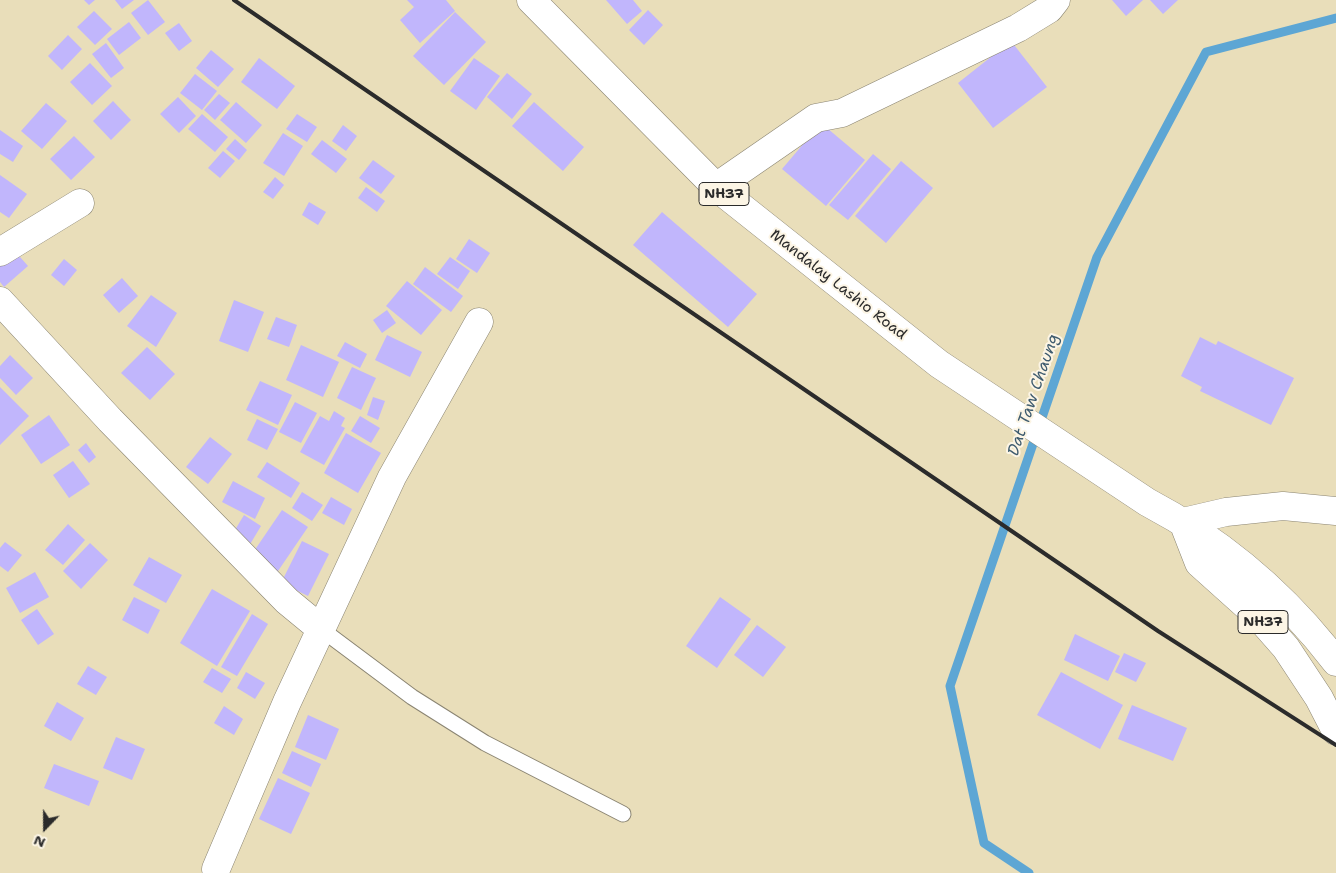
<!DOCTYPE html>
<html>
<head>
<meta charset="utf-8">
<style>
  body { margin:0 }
  #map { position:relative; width:1336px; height:873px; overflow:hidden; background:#e9deba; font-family:"Shantell Sans",sans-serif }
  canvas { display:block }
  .north { position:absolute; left:20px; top:803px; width:50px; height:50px; -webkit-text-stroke:4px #fcf5e5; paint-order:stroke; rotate:202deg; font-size:14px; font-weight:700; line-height:20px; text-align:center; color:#2b2b2b }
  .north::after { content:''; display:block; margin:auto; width:18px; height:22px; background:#2b2b2b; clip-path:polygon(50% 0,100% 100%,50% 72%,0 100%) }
</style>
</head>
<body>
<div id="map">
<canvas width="1336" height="873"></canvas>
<div class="north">N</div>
</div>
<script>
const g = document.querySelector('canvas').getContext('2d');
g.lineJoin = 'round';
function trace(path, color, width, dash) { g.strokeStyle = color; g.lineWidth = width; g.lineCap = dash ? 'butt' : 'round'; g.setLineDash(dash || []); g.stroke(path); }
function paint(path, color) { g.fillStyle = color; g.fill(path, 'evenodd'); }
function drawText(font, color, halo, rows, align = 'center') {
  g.font = font + ' "Shantell Sans",sans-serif'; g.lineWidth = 4; g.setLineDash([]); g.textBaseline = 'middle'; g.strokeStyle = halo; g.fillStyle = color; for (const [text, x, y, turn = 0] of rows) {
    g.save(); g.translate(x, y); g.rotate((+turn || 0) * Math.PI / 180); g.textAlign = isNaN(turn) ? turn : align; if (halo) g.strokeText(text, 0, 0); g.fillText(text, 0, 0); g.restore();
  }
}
const stream = new Path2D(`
  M1029,873L984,843L950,686L1097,257L1206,52L1336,18`);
const building = new Path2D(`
  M84,0H95L89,5Z
  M115,0H134L122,9Z
  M148,0L165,22L148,35L131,13Z
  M407,0H446L455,11L420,43L400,20L414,7Z
  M606,0H633L642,11L627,24Z
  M1112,0H1143L1126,16Z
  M1150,0H1178L1163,14Z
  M648,10L663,25L644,45L629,30Z
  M94,11L112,29L95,45L77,27Z
  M455,12L486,42L444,85L413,56Z
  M129,22L141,38L119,55L107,39Z
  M179,23L192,41L179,51L165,33Z
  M68,35L82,49L62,70L48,56Z
  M1011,41L1047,87L993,128L958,83Z
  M106,43L124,68L111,78L92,54Z
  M211,50L234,69L218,87L196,68Z
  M259,58L295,86L277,109L241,82Z
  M474,58L500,76L476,110L450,91Z
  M90,63L112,86L92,105L70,82Z
  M507,73L532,94L512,119L487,97Z
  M195,74L217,91L202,110L180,93Z
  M219,94L230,103L215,120L204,110Z
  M178,97L196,116L179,133L160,114Z
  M113,101L131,120L111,140L93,121Z
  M236,102L262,125L246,143L220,120Z
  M534,102L584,147L563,171L512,126Z
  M46,103L67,121L42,149L21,131Z
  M202,114L228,137L215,152L188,129Z
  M297,114L317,127L307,142L286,129Z
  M821,123L865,160L826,206L782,169Z
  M343,125L357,136L346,151L332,141Z
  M0,130L23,146L13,162L0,154Z
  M283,133L303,146L284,176L263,163Z
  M74,136L95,157L71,180L50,159Z
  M235,139L247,150L239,160L226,149Z
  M322,140L347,159L336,173L311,154Z
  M223,151L235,161L220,178L208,168Z
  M873,154L891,169L848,220L829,205Z
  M373,160L395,176L381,194L359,178Z
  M901,161L933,188L886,243L855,216Z
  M0,175L27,194L9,218L0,212Z
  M275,177L284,185L273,199L263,192Z
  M366,187L385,201L377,212L358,198Z
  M309,202L326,212L318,225L302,215Z
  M662,212L757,294L728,327L633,245Z
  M469,239L490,253L477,273L456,259Z
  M13,249L28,266L4,287L0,282V261Z
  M450,257L470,271L458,289L437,274Z
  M64,259L77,270L64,286L51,275Z
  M425,267L463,296L451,312L413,284Z
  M122,278L138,296L119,313L103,295Z
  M407,281L442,310L421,335L386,306Z
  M151,295L177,313L156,347L127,326Z
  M234,300L264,312L248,352L219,341Z
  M387,310L396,323L382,333L373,320Z
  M276,317L297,325L289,347L267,339Z
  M387,335L422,352L410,377L375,360Z
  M1200,337L1216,345L1218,341L1294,378L1271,425L1200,391L1202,387L1181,376Z
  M345,342L367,354L360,368L337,356Z
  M301,345L339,362L323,397L286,380Z
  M147,347L175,374L150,400L121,373Z
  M10,355L33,378L16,395L0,378V366Z
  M352,367L376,378L361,410L337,398Z
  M260,381L292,395L278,425L246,410Z
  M0,387L29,416L0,445Z
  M373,397L385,401L378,420L367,415Z
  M295,402L317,413L301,443L279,432Z
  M334,411L345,418L341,426L345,428L324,465L300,452L320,416L329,421Z
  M49,415L70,445L41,464L21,435Z
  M360,416L380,428L371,443L351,431Z
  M257,419L278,429L267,450L247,440Z
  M346,433L381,453L358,493L324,473Z
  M210,437L232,454L208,484L186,467Z
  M86,443L96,457L89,463L78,450Z
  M73,461L90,484L69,498L53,475Z
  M267,462L300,483L291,498L257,477Z
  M233,481L265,498L255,519L222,502Z
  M302,492L323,505L312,521L292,508Z
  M331,497L352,509L344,525L322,513Z
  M282,510L308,527L276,574L250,557Z
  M244,515L261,526L249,546L232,535Z
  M68,524L85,540L63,565L45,550Z
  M302,541L329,554L308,596L281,583Z
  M5,542L22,555L8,572L0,566V548Z
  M90,543L108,560L81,589L63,571Z
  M149,557L182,575L166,603L133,585Z
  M35,572L49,597L20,613L6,588Z
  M212,589L250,611L217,666L180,643Z
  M134,597L160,610L148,634L122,620Z
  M720,597L751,619L717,668L686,646Z
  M37,609L54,634L38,645L21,620Z
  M252,614L268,624L237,676L221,667Z
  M757,625L786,647L763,677L734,655Z
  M1075,634L1120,656L1108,681L1064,660Z
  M1124,653L1146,663L1136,682L1115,672Z
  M88,666L107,677L96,695L77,684Z
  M212,668L231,679L222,693L203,682Z
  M246,672L265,683L255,699L237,688Z
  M1061,672L1123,705L1100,749L1037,715Z
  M57,702L84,718L71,741L44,726Z
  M1132,705L1187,728L1173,761L1118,739Z
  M224,706L243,719L234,735L214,723Z
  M308,715L339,729L326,760L295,747Z
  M116,737L145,749L132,780L103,768Z
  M292,751L321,764L311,787L282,773Z
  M54,764L99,781L89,806L44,788Z
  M278,778L310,793L291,834L259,819Z`);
const service = new Path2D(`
  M321,629L412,697L485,743L623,814`);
const minor = new Path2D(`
  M716,187L816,118L842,113L1018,28L1049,9L1056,0
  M0,252L80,203
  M0,301L110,420L287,601L321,629
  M216,869L287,702L392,477L479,322`);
const primary = new Path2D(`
  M1183,522L1226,512L1283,506L1336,511`);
const trunk = new Path2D(`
  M531,0L716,187L939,364L1147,502C1221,541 1285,595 1336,662
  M1183,522L1199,563L1257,615L1286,648L1319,698L1336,731`);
const rail = new Path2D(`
  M234,0L1158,631L1336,745`);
const shields = [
  [724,194,50],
  [1263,622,50]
];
const shieldNames = [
  ["NH37",724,194],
  ["NH37",1263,622]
];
const streetNames = [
  ["Mandalay Lashio Road",838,285,38]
];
const waterNames = [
  ["Dat Taw Chaung",1034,395,-71]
];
trace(stream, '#5da6d4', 9);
paint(building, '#c1b6fc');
trace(service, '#8a8472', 17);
trace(minor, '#8a8472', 29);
trace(primary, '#8a8472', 29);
trace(trunk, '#8a8472', 29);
trace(service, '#fff', 15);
trace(minor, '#fff', 28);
trace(primary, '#fff', 28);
trace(trunk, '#fff', 28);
trace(rail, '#2b2b2b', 4);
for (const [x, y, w] of shields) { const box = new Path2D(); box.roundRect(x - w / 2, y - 11.5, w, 23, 4); g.fillStyle = '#fcf5e5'; g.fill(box); trace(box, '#2b2b2b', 1); }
drawText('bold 14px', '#2b2b2b', null, shieldNames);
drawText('15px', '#2b2b2b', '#fcf5e5', streetNames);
drawText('italic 16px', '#3f5c6f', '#fcf5e5', waterNames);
</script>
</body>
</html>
